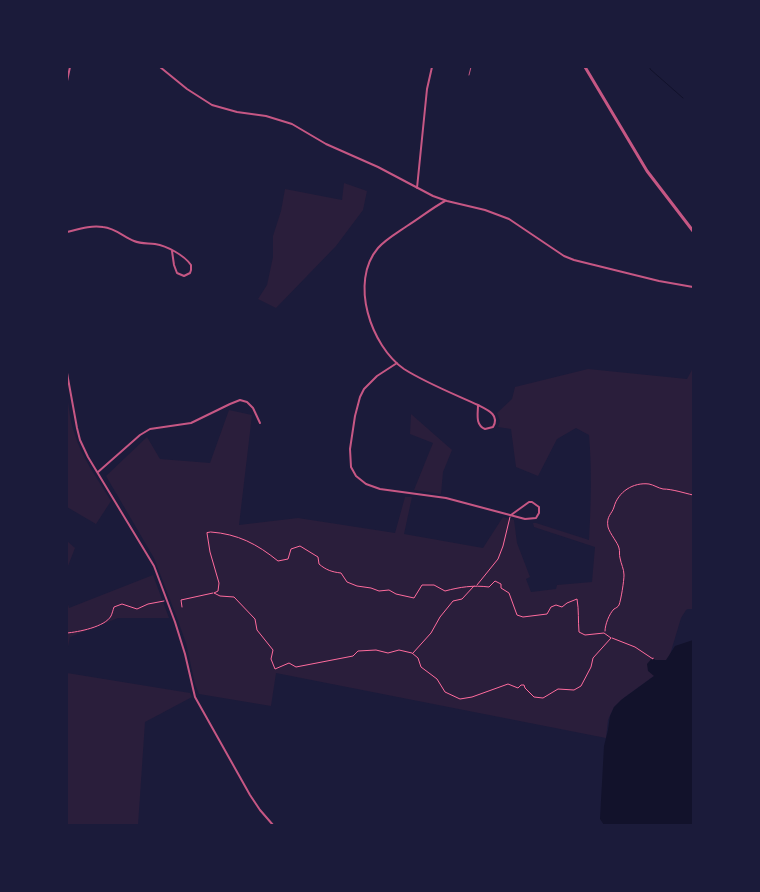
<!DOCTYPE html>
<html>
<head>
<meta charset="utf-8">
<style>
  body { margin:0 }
  #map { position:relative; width:760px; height:892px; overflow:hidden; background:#1b1b3a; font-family:Ubuntu,sans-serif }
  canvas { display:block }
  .frame { position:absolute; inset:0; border:68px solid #1b1b3a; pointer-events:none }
</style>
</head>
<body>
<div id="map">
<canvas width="760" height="892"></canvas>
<div class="frame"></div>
</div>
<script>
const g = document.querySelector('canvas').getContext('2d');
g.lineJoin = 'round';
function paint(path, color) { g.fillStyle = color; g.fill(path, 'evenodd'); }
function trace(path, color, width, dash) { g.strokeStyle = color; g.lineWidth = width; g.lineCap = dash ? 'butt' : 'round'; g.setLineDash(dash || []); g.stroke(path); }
const green = new Path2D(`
  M344,183L367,191L363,210L336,246L276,308L258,299L267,285L273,257V236L281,211L285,189L342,200Z
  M693,368V609H688L686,610L681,618L669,658L654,676L625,697L614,707L608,720L606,738L276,673L271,706L199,694L195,684L186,643L177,618L154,558L106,476L147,437L160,459L210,463L229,410L252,415L239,525L298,518L395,533L405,497H412L404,534L483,548L503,517L514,520L517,543L530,577L526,579L531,592L556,589L557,585L592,582L595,547L534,527L533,523H536L589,540C591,505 592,470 589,435L576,428L557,439L538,476L516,467L511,429L498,427L500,421L497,413L512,399L515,387L588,369L687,379Z
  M67,395C69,407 70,421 74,432C81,457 98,479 111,501L96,524L67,507Z
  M411,414L452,450L443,472L441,494L414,490L433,443L410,434Z
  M67,541L75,548L68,566L67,565Z
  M153,575L169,618H118L70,637L67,651V601L69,608Z
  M67,673L190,693L192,697L145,722L138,825H67Z`);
const water = new Path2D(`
  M693,640V824L691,825H604L600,819L604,746L608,730L610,716L614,707L621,700L654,676L648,671L647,664L653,657L655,660H666L675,646Z`);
const stream = new Path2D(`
  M650,67V69L683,98`);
const path = new Path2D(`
  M211,532C238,534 257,544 278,561L288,559L291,549L300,546L318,557L319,564C326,570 332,572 341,573L347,582L357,586L371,588L379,591L389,590L396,594L414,598L422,585H434L445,591C460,587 473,585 489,587L495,581L501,584V588L509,593L517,615L523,617L547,614L551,607L556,605L562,607L567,603L577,599C579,610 578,621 579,632L585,635L604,633L611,638L593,658L591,667L581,686L574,690L558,689L543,698L534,697L525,688L524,685H521L518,688L508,684L472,697L460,699L445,692L437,679L421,667L418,658L412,653L399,650L388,653L376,650L358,651L353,656L296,667L289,663L275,669L271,659L273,650L257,630L255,619L234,597L220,596L214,593L218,591L219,583L210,552L207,533Z
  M477,585L498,559L503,546L510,517
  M182,607L181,600L213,593
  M605,631C605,625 609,614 614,609C616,608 618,607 619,605C621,600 624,581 624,575C624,569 621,564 620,558C619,555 620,551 619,548C618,543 610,534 608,527C606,516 612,514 614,507C618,492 633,482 649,484C654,485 658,488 663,489C672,489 684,493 693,495
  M67,633C78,632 105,627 111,616C112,614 113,610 114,607L122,604L137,609L148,604L164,601
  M612,638L635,647L653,659V658
  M413,653L431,633L440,617L453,601L462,599L474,586`);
const service = new Path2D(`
  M469,75L471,67`);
const minor = new Path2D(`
  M160,67L187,89L212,105L237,112L266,116L292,124L326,144L378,167L433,196L447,201L485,210L509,219L564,256L574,260L659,281L693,287
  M67,81L70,67
  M417,188L427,89L432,67
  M445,201C432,208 420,218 407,226C397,233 386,239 378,248C349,282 371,346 404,369C426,383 454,394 478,405C478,414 475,425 485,429L493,427C500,415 488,410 478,405
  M67,232C79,229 91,225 103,227C115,228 124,237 134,241C141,244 148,243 155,244C167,246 184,255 191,265V270L190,273L184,276L177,273L174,265L172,251
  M397,363L377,376L364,389L360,397L355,416L350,449L351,467L356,476L366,484L380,489L446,498L525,519L536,518L539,513V507L532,502H529L511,515
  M67,373L77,428L80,440L88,457L154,566L175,622L185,654L195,697L250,795L260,810L273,825
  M98,472L140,435L150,429L191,423L230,404L240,400L247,402L253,408L260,423`);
const tertiary = new Path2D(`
  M585,67L647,171L693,231`);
paint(green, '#2a1e3b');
paint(water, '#12122b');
trace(stream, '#12122b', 1);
trace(path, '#ff6b9d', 1);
trace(service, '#c65784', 1);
trace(minor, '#c65784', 2);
trace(tertiary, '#c65784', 3);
</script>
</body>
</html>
